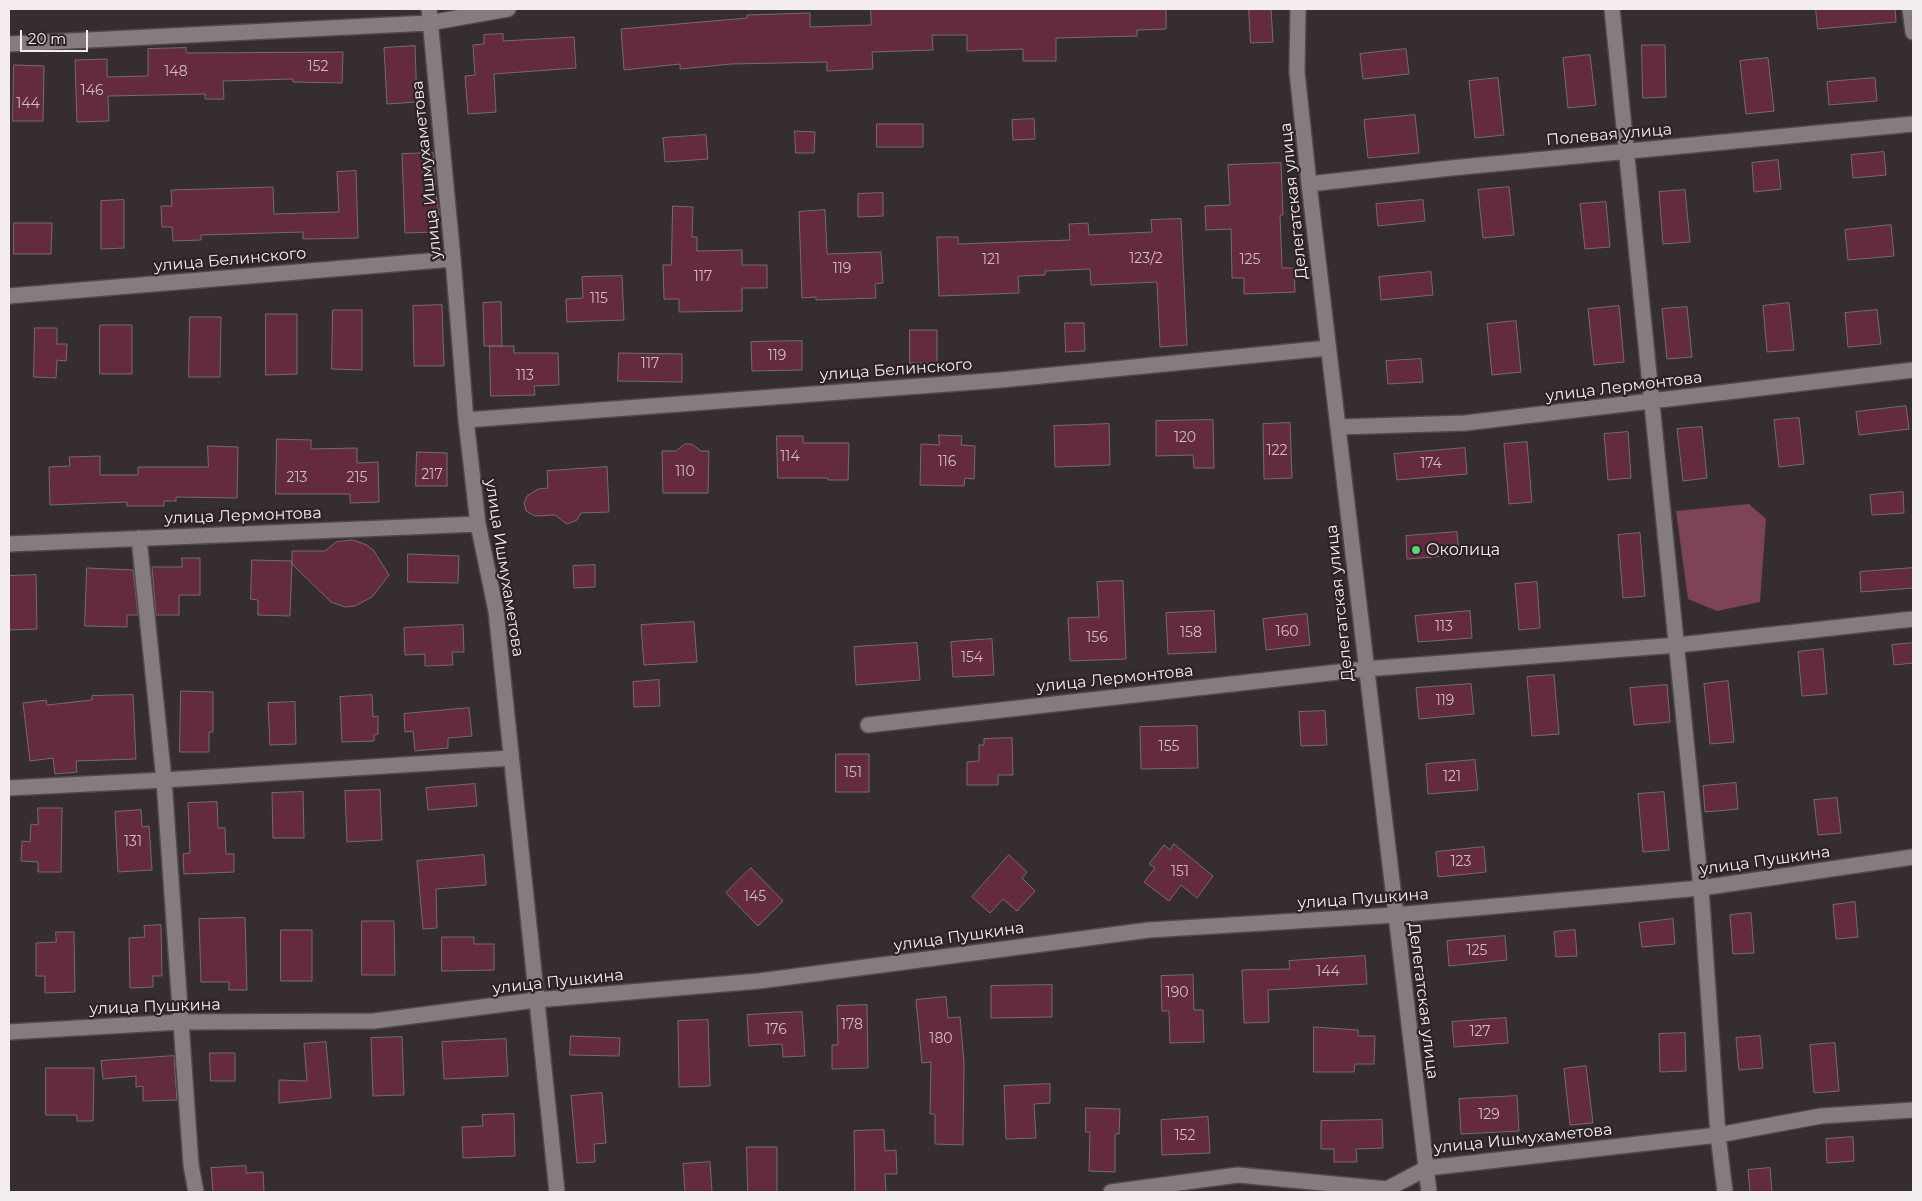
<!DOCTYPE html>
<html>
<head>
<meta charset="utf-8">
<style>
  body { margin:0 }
  #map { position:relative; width:1922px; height:1201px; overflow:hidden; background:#362d30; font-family:Montserrat,sans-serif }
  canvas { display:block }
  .frame { position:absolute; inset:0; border:10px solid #f3edef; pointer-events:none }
  .scale { position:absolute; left:20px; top:30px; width:68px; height:22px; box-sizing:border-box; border:2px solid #f3edef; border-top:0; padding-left:6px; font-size:15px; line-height:18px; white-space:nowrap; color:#f3edef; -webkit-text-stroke:4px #2c2326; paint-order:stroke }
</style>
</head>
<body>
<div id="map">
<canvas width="1922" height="1201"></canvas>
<div class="frame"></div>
<div class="scale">20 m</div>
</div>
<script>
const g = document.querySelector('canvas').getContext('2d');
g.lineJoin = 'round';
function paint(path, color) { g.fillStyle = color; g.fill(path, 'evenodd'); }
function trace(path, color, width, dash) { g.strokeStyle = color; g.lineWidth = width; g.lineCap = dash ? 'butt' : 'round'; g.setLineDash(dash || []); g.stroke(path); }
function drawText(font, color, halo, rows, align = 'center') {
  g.font = font + ' Montserrat,sans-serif'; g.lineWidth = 4.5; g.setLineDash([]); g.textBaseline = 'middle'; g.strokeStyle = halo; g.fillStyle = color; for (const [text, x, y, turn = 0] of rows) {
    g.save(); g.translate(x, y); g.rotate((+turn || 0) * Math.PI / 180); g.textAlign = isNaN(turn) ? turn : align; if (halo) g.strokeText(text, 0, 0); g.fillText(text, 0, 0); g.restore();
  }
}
const forest = new Path2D(`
  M1749,504L1766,519L1760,602L1717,611L1688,599L1676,511Z`);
const building = new Path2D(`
  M871,9H1166V29L1137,30V36L1056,38V61H1023V49L967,51V35H932L933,50L872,52L873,69L827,71V62L731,64L680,69V64L624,70L621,29L747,18V15L810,13V27L871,25Z
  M1249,9H1271L1273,42L1251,43Z
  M1816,9H1895L1896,22L1818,29Z
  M503,34V41L574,37L576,68L494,74L496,112L468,114L465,76L475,75L473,45L484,44V35Z
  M1642,45H1665L1666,97L1643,98Z
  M415,46L417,102L387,104L384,48Z
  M186,48V53L343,52L342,83L293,82V79L223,81L224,99H205V94L108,96L109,121L77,122L75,60L107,59V77L148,76V49Z
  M1406,49L1409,74L1363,79L1360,54Z
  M1590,55L1596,105L1568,108L1563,58Z
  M1768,58L1774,111L1746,114L1740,61Z
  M14,65L44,66L43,121H13Z
  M1498,78L1504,135L1475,138L1469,81Z
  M1875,78L1877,101L1829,105L1827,82Z
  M1415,115L1419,153L1368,158L1364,120Z
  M1034,119L1035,139L1013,140L1012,120Z
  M877,124H923V147H877Z
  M795,131L815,132L814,153H796Z
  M706,135L708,159L665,162L663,138Z
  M1884,152L1886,175L1853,178L1851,155Z
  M433,153L436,194L439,215H434L435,232L405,233L402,154Z
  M1778,160L1781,189L1754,192L1752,163Z
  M1281,163L1283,215H1280L1282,268H1294L1295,292L1244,294V278H1232L1231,229L1206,230L1205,206L1230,205L1228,165Z
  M356,171L358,238L303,239V232L201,235V240L173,241L172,227H162L161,206H172L171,190L273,187L274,214L339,212L337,172Z
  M1509,187L1514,235L1483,238L1478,190Z
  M1685,190L1690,242L1663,244L1659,192Z
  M883,193V216L858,217V194Z
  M124,200V248L101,249V201Z
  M1423,200L1425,221L1378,226L1376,204Z
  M1606,202L1610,247L1585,249L1580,204Z
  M673,206L693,207L692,237H697V251L742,250V265H767V288H742V311L679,312V299H664L663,265H671Z
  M825,210L827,254L881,252L883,283L875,284L876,298L816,300V297L802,298L799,212Z
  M1181,219L1187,345L1160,347L1157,282L1091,285L1090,269L1045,271V275L1018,276L1019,293L939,296L937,237H958V244L1070,240L1069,224L1088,223L1089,235L1152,232L1151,220Z
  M14,223H52L51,254H14Z
  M1891,225L1894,256L1848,260L1845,230Z
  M1431,272L1433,295L1381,300L1379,277Z
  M622,276L624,320L567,322L566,299L583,298L582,277Z
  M501,302L502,346H484L483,303Z
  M1789,303L1794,350L1767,352L1763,306Z
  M442,305L444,366H414L413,306Z
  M1619,306L1624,362L1594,365L1588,309Z
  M1687,307L1692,357L1667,359L1662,309Z
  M333,310H362V370L332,369Z
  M1877,310L1881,344L1848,347L1845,313Z
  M266,314H297V374L266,375Z
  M190,317H221L220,377H189Z
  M1516,321L1521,372L1492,375L1487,324Z
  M1065,323H1084L1085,351L1066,352Z
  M100,325H132V374H100Z
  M35,328H57V344H67L66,361L57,360L56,378L34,377Z
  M910,330H937V363H910Z
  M802,341V370L752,371L751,342Z
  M490,346H514V353H558L559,385L534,386L535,395L491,396Z
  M619,353L682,354V382L618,381Z
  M1421,359L1423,382L1388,384L1386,361Z
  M1906,406L1909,429L1859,435L1856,412Z
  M1799,418L1804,464L1779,467L1774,420Z
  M1213,420L1214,468H1194L1193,455L1156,456V421Z
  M1290,423L1292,478L1264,479L1263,424Z
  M1109,424L1110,465L1055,467L1054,426Z
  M1702,427L1707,478L1683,481L1677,429Z
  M1628,432L1631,478L1608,480L1604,434Z
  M939,435L962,436L961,445L975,446L974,479L965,478L964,486L920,485L921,444L939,445Z
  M777,436H803V443H849L848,480H828V478H778Z
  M277,439L311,440V449L357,448V463L378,462L379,502L350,503V494H276Z
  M1527,442L1532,502L1509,504L1504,444Z
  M685,444H692L701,451H709L708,493H663L662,451H676Z
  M208,446L238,447L237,498L176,497V501H164V506H127V502L50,505L49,467L70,466L69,457L100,456V475H138V467H208Z
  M1465,448L1467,474L1397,480L1394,454Z
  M417,452L447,453V486H416Z
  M607,467L609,512L581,513L577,520L567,524L555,515L535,516L526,511L524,503L527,496L538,489L548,488L547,471Z
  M1903,492L1904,513L1872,515L1870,495Z
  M1457,532L1459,555L1407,559L1406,536Z
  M1640,533L1645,596L1623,598L1618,535Z
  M353,540L367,545L374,551L389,575L372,597L355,606L345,607L331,602L292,564V551H325L336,542Z
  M408,554L459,556L458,583L408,582Z
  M182,558H200V595H179V615H156L152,567H182Z
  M252,560L292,561L290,616L258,615V600L251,599Z
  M595,565V587L574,588L573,566Z
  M87,568L133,570L138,615H127V627L85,626Z
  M1913,568V588L1861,592L1860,572Z
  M36,575L37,629L9,630V576Z
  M1123,581L1126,659L1070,661L1068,618L1099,617L1097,582Z
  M1537,582L1540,628L1519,630L1515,584Z
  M1214,611L1216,652L1168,654L1166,613Z
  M1470,611L1472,638L1418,642L1415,616Z
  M1307,614L1310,645L1266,650L1263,619Z
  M694,622L697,662L644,665L641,625Z
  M463,625L464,652H452L453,665L425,666V654L405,655L404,628Z
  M992,639L994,675L953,677L951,642Z
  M917,643L920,680L856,685L854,647Z
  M1913,643V663L1894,665L1892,645Z
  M1823,649L1827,694L1802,696L1798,652Z
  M1554,675L1559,734L1532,736L1527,677Z
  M659,680L660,706L634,707L633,682Z
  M1728,681L1734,742L1710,744L1704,684Z
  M1471,684L1474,714L1419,719L1416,688Z
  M1667,685L1670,722L1634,725L1630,688Z
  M181,691L213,692V732H209V752H180Z
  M133,695L136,759L76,761L77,772L55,774L53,758L30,761L23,703L46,700L47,705L92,700V696Z
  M372,695L373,717L378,716V734L374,735V741L342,742L340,697Z
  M295,702L296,744L270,745L268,703Z
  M469,708L472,736L448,738V748L415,751L413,731L405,732L404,714Z
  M1325,711L1327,745L1301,746L1299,712Z
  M1197,726L1198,768L1141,769L1140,727Z
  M1012,738L1013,775H998V785H967V762L979,761V745H984V739Z
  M836,754H869V792H836Z
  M1475,760L1478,790L1428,794L1426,764Z
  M1736,783L1738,809L1705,812L1703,786Z
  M475,784L477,806L428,810L426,788Z
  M380,790L382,840L347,842L345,791Z
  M303,792L304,838H273L272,793Z
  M1664,792L1669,850L1643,852L1638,794Z
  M1837,798L1841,833L1818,835L1814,800Z
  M217,802L218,828H225L226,854H234V872L184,874L183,854L190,853L188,803Z
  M38,808H62L61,872H38V862L21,861L22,841L30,842L31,824L38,825Z
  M141,810L142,827L149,826L152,870L118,872L115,812Z
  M1174,844L1213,876L1197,898L1181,885L1169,901L1144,882L1155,868L1149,864L1164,845L1170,850Z
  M1484,847L1486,872L1438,877L1436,852Z
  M484,855L486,885L436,889L437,928L423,929L417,861Z
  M1009,855L1027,872L1022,878L1035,891L1017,911L1003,899L990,913L972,897Z
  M751,868L783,901L758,926L726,893Z
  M1855,902L1858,937L1836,939L1833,905Z
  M1751,913L1754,953L1733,954L1730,915Z
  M245,918L247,990H229V982H201L199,919Z
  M1673,919L1675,944L1642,947L1639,923Z
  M362,921H394L395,975H362Z
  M161,925L162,976H153V987L130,988L129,938L145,937L144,926Z
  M281,930H312V981H281Z
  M1575,930L1577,956L1556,957L1554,932Z
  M56,932H74L75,992L45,993V976H36V943L56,942Z
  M1505,936L1507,960L1449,966L1447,941Z
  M442,937H474V944H494V970L442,971Z
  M1365,956L1367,984L1268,990L1269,1022L1244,1023L1242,970L1290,969L1289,961Z
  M1193,975L1194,1010H1203L1204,1042L1170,1043L1169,1011H1162L1161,976Z
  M1052,985V1017L991,1018V986Z
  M946,997L948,1018L960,1017L964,1063L963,1145L935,1144V1114H930L931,1062L922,1063L916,1000Z
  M867,1005L868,1068L832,1069V1045H838L837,1006Z
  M802,1012L805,1056L783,1057L782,1044L749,1046L747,1015Z
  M1506,1018L1508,1043L1454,1047L1452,1022Z
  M708,1020L710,1086L679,1087L678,1021Z
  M1314,1027L1358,1030V1036H1375L1374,1064H1355L1354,1072H1314Z
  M1685,1033L1686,1071L1660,1072L1659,1034Z
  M571,1036L620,1038L619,1056L570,1055Z
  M1760,1036L1763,1068L1739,1070L1736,1038Z
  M402,1037L404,1095L373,1096L371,1038Z
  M506,1039L508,1076L444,1079L442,1042Z
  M326,1042L331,1098L279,1103V1080L307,1081L304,1044Z
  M1835,1043L1839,1091L1814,1093L1810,1045Z
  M210,1053H235V1081H211Z
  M174,1056L177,1100L143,1101V1086L136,1087V1076L103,1079L101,1061Z
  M1586,1066L1593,1123L1570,1125L1564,1069Z
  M46,1068H94L93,1121H77V1115H46Z
  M1050,1084V1103L1034,1104L1036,1138L1006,1139L1004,1086Z
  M602,1093L606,1143L594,1144L595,1162L577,1163L571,1096Z
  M1517,1096L1519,1131L1461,1134L1459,1099Z
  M1086,1108L1120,1109L1119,1134H1115V1172L1089,1171L1090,1132H1086Z
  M514,1114L515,1156L463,1158L462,1127L483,1126L482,1115Z
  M1208,1117L1210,1153L1162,1155L1161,1120Z
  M1382,1120L1383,1148L1356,1149L1357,1162H1334V1149H1321V1121Z
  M884,1130L885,1151L896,1150L897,1174H885L886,1192H855L854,1131Z
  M1853,1137L1854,1161L1827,1163L1826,1139Z
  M747,1147H777V1192H748Z
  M710,1162L712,1192H685L683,1164Z
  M246,1166V1173L263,1172L264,1192H213L211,1168Z
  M1770,1168L1772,1192H1750L1748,1170Z`);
const street = new Path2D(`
  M429,9L453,259L466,420L478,524L496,611L557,1192
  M1298,9L1297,72L1309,184L1429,1192
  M1612,9L1701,888L1718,1135L1725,1192
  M1910,9L1913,32
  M9,44L429,23L508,9
  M1309,184L1451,168L1913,124
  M9,296L453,259
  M466,420L1001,380L1328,348
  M1338,427L1465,423L1913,370
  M139,538L164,780L191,1165L196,1192
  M9,544L478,524
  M868,725L1365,669L1678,645L1913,619
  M9,788L164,780L511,758
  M9,1032L180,1022L374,1021L536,1000L759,981L1149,930L1395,915L1701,888L1913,857
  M1111,1192L1238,1175L1387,1189L1427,1168L1718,1135L1821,1116L1913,1110`);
const markers = [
  [1416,550,5,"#56d671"]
];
const numberNames = [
  ["152",318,67],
  ["148",176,72],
  ["146",92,91],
  ["144",28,104],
  ["123/2",1146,259],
  ["121",991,260],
  ["125",1250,260],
  ["119",842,269],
  ["117",703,277],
  ["115",599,299],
  ["119",777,356],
  ["117",650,364],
  ["113",525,376],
  ["120",1185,438],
  ["122",1277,451],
  ["114",790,457],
  ["116",947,462],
  ["174",1431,464],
  ["110",685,472],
  ["217",432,475],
  ["213",297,478],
  ["215",357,478],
  ["113",1444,627],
  ["160",1287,632],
  ["158",1191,633],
  ["156",1097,638],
  ["154",972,658],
  ["119",1445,701],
  ["155",1169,747],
  ["151",853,773],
  ["121",1452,777],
  ["131",133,842],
  ["123",1461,862],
  ["151",1180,872],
  ["145",755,897],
  ["125",1477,951],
  ["144",1328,972],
  ["190",1177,993],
  ["178",852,1025],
  ["176",776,1030],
  ["127",1480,1032],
  ["180",941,1039],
  ["129",1489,1115],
  ["152",1185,1136]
];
const streetNames = [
  ["Полевая улица",1609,135,-5],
  ["улица Ишмухаметова",427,170,-96],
  ["Делегатская улица",1294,201,-96],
  ["улица Белинского",230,260,-5],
  ["улица Белинского",896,370,-4],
  ["улица Лермонтова",1624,387,-7],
  ["улица Лермонтова",243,516,-2],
  ["улица Ишмухаметова",504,568,81],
  ["Делегатская улица",1340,603,-96],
  ["улица Лермонтова",1115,679,-6],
  ["улица Пушкина",1765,861,-8],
  ["улица Пушкина",1363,899,-4],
  ["улица Пушкина",959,937,-8],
  ["улица Пушкина",558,982,-6],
  ["Делегатская улица",1423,1001,83],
  ["улица Пушкина",155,1007,-2],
  ["улица Ишмухаметова",1523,1139,-6]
];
const poiNames = [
  ["Околица",1426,550]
];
paint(forest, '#7f4358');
paint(building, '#632a40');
trace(building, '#766b6e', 1);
trace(street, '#50494c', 18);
trace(street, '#867c7f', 15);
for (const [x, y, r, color] of markers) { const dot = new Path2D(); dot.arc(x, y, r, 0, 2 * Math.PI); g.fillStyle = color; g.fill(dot); trace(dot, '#2c2326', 2); }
drawText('14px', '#cfbcc3', null, numberNames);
drawText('16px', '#f3edef', '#2c2326', streetNames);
drawText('16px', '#f3edef', '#2c2326', poiNames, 'left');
</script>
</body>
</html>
